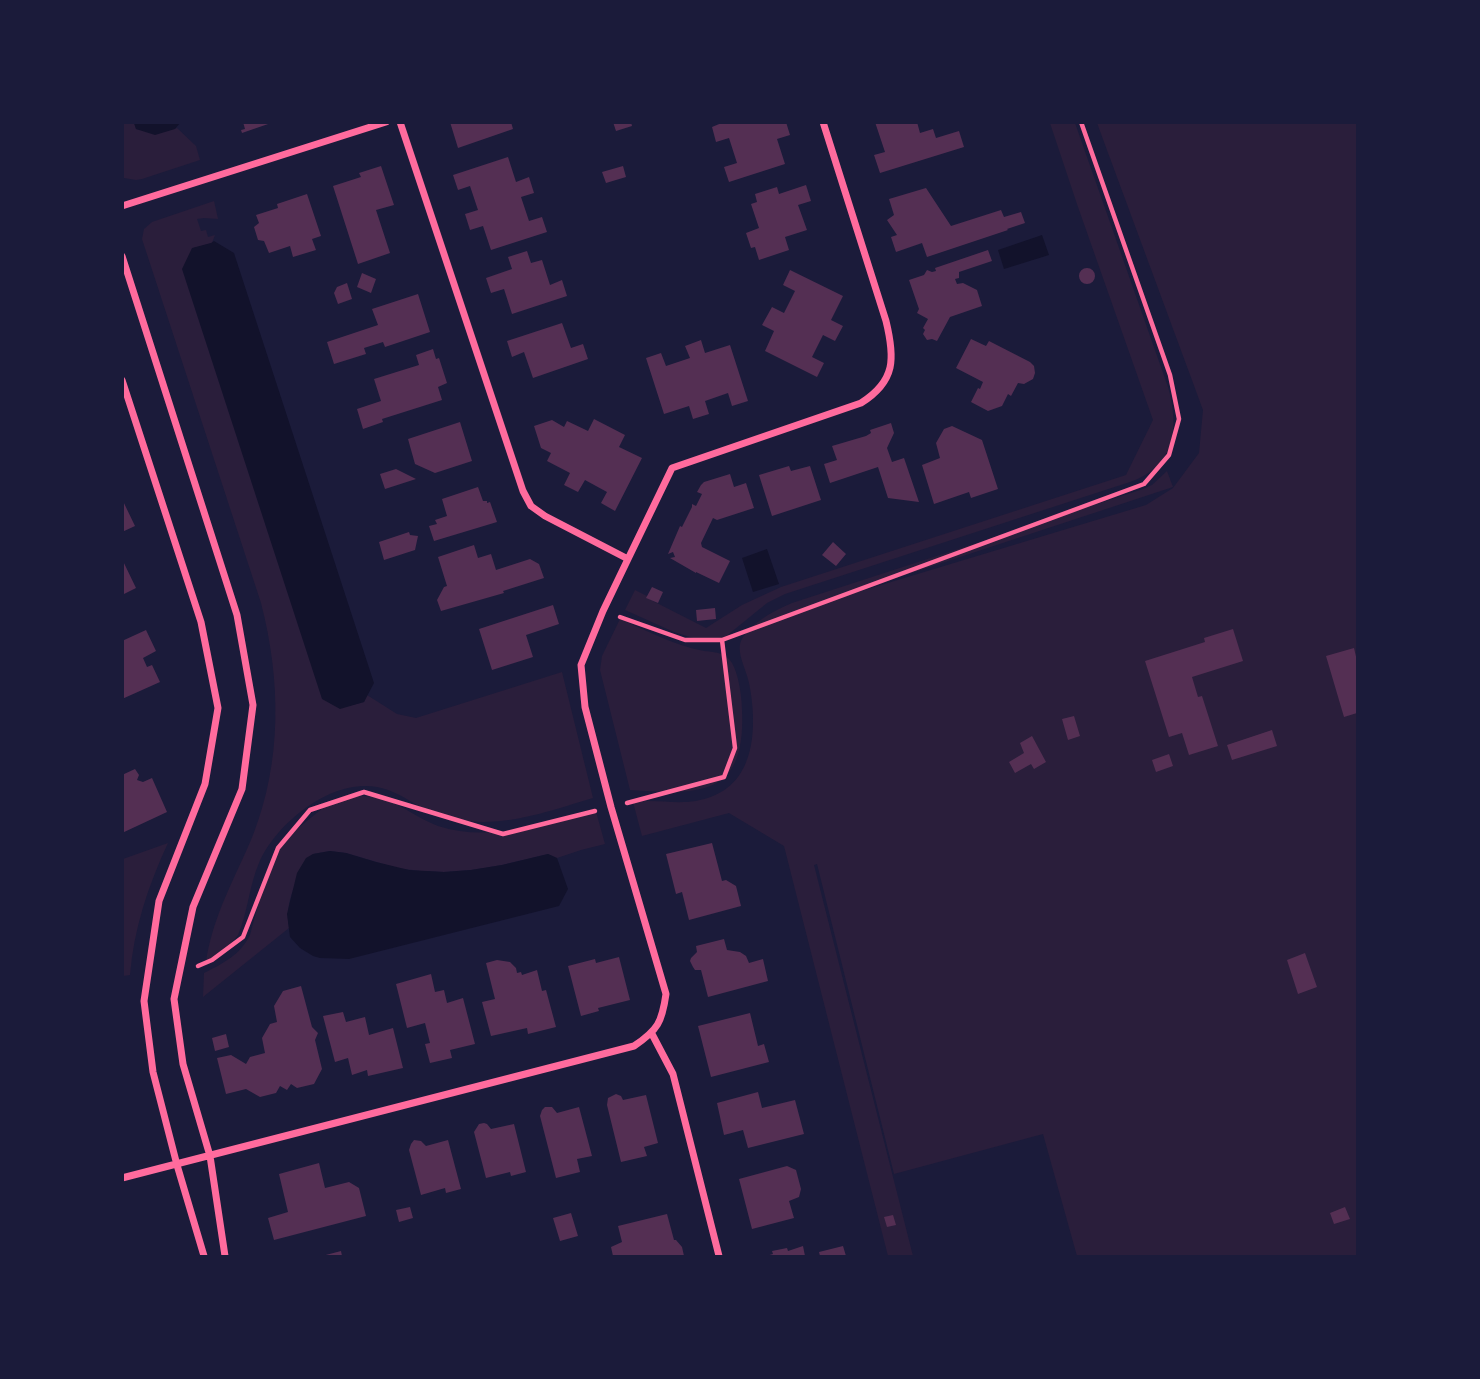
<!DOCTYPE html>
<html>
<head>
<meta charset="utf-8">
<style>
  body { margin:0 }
  #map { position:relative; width:1480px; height:1379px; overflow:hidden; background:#1b1b3a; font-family:Rubik,sans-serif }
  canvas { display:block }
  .frame { position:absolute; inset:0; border:124px solid #1b1b3a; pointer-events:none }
</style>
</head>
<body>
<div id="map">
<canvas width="1480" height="1379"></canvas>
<div class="frame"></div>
</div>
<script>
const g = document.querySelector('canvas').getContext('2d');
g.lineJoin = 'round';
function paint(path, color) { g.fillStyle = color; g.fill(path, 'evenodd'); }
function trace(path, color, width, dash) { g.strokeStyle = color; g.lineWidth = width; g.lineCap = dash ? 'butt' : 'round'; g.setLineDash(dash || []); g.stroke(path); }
const green = new Path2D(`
  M123,123H134L136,129L158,133L177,128L196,146L200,160L142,179L136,180L124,178L123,177Z
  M1050,123H1075L1168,387C1180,429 1174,467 1130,482L785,594L767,603L724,638L712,642H706L674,632L625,610L635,590L647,596V598L706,628L742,605L781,587L1126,475L1153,420L1078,207Z
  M1097,123H1357V1256H1077L1043,1134L894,1174L817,864L814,865L913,1256H888L784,846L729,813L642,836L633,802C661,798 684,808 713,796C757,779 757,722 749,683C747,671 736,653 741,641C749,624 775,610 792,603L1143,489L1152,485L1167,471L1173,487L805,608L1146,505L1173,488L1199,453L1203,410Z
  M214,201L218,219L204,218L197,219L201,231L206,230L208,237L215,235L212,243L194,248L343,707L364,702L367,695L397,714L416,718L562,672L593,798C552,810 510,826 467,821C456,820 442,816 431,812C416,806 403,795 388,790C339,772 278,820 259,863C249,886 248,912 238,935C230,946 218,955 206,961C214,912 235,879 253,835C282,761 281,680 261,603L142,239L144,229L152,222Z
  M620,619C647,631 674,645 704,651C713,652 722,652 729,659C738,668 742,697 742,710C746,797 700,795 630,790L600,670L602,656Z
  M363,796C370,797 378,797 385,799C403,806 419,819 438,826C491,843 544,823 595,808L605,844L581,850L557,858L548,854L502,865L471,870L444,872L420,871L397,868L346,853L330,851L313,854C298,878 284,899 289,928L203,997L204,973C224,963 240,955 250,935L267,871L280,848L297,829L323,808L332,803L353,797Z
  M168,843C148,886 134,928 130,975L123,976V859Z`);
const water = new Path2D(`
  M134,123V122L180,123L175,129L155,135L136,129Z
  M1042,235L1049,255L1004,269L998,250Z
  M214,241L234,253L374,683L364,702L340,709L322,699L182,269L192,248L211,243Z
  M767,549L779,584L753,592L742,558Z
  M330,851L346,853L376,862L409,870L444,872L471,870L502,865L548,854L557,858L568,889L559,906L349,959L320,958L313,956L300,948L290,937L287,914L297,873L306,858L313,854Z`);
const building = new Path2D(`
  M243,122H271V123L242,133L241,130L245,129Z
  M450,122H511L513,129L458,148Z
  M613,122H631L632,126L616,131Z
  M724,122H786L790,135L777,139L785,164L729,182L724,167L737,163L729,138L716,142L712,127Z
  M875,122H917L920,133L933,129L936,138L959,131L964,147L880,173L874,155L885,152Z
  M508,157L516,182L529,177L534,193L521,197L529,221L542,217L547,232L491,250L483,226L470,230L465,214L478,210L470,186L458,190L453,175Z
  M381,166L394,205L376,210L390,253L358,264L333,186L361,177L359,173Z
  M623,166L626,177L606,183L602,172Z
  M806,185L811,201L798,205L807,230L785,237L789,250L759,260L755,247L751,248L746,233L759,228L751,204L757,202L755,194L777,187L779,194Z
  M926,188L951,226L1001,210L1004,217L1021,212L1025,223L1007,229L1008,230L927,257L922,243L896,252L891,237L897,235L887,220L894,215L889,199Z
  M307,194L321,236L312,239L316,250L293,257L290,246L269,253L264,241L258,240L254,227L259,223L256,215L278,208L277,204Z
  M988,250L992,261L959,272V278L955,279L957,284L963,283L977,290L982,306L950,317L937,341L932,339L927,340L923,334L925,330L923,328L928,319L917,313L919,309L909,280L924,275L927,270L932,272L936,271L935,268Z
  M527,251L531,263L542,260L550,285L562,280L567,296L512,314L504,289L491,293L486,278L512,269L508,257Z
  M1079 276a8 8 0 1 1 16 0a8 8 0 1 1-16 0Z
  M790,270L843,296L831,320L843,326L835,341L823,335L812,357L824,363L817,377L765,351L774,331L762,325L772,307L784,313L795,291L783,285Z
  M362,273L376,279L371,293L357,287Z
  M347,283L352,299L338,304L334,293L337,287Z
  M418,294L430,332L385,347L383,342L364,348L366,354L334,364L327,342L378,325L372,309Z
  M562,323L571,348L583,344L588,359L533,378L524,352L512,357L507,341Z
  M971,339L986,346L989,341L1030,362L1034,366L1035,373L1033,379L1024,384L1018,383L1011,396L1008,394L1002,406L988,411L971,402L978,388L980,389L983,382L956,368Z
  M701,340L705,353L730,345L748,401L732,406L728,393L705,401L709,414L693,419L689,406L664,414L646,358L661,353L666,366L690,358L685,346Z
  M433,349L436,359L439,358L447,383L438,387L442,400L382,419L383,422L363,429L357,409L381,401L374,379L419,365L416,355Z
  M594,419L625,435L619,447L642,458L615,511L601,503L607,492L585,480L578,492L564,485L570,473L547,461L551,453L541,448L534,426L552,420L564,427L567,421L588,431Z
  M460,422L472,461L435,473L415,464L408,439Z
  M891,423L894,433L887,448L892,462L904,458L919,502L888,498L878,467L830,483L824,464L837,460L832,446L866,436L871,433L870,430Z
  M952,426L982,440L998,489L971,498L969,492L934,504L922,465L940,458L936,443L944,429Z
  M789,466L791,471L810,466L821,500L772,516L759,475Z
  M396,469L416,479L385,489L380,474Z
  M730,474L734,487L746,483L754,508L717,520L713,518L701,543L702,547L730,561L719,583L696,572V573L670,558L675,557L673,552L668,554L680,526L682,527L692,507V504L696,506L702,494L697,492L701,485L704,482Z
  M478,487L483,501H487V503L490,502L497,522L434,541L429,526L437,524L435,520L447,516L442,499Z
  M122,499L135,526L122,532Z
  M409,532L410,535L418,536L415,550L384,560L379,542Z
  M833,542L846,554L836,566L822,555Z
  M474,545L478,558L491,554L496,570L530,559L539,564L544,578L503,591L504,593L441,611L437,600L444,587L447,586L438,557Z
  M122,559L136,588L122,595Z
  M652,587L663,592L658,603L646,598Z
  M553,605L559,624L526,635L533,657L492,670L479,629Z
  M715,608L716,619L697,621L696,610Z
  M1233,629L1243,661L1192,677L1198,697L1202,696L1218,746L1189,755L1182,733L1169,737L1145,661L1205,642L1204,638Z
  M146,630L156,651L143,658L147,667L152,665L160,682L122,699V641Z
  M1354,648L1357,661V713L1344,717L1326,656Z
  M1074,716L1080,736L1068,740L1062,719Z
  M1272,730L1277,746L1232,760L1227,745Z
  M1032,736L1046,762L1034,769L1031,764L1015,773L1009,762L1024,753L1020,743Z
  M1169,754L1173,766L1156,772L1152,760Z
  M135,769L139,775L137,780L143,782L152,778L167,812L122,833V775Z
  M712,843L722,881L726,880L736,886L741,906L689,920L682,892L676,894L666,854Z
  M724,939L727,950L740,952L746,956L749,963L763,959L768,981L708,997L701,970H695L693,967L690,961L691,958L697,952L696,946Z
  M1305,953L1317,987L1298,994L1287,960Z
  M619,957L630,1000L598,1008L599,1011L581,1016L568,966L595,959L596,963Z
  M497,960L510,962L516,968L517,973L521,972L522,975L537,970L542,991L546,990L556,1027L528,1034L527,1028L491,1036L482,1002L495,999L486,963Z
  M431,974L435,992L444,990L447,1003L463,998L475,1044L450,1050L452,1058L430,1063L425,1044L430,1043L425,1023L407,1028L396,984Z
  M301,986L312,1027L318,1033L315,1040L322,1069L314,1084L297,1088L291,1084L287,1090L280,1086L276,1093L260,1097L246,1089L226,1094L217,1058L231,1055L246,1064L250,1057L265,1053L262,1038L270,1024L277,1022L274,1006L283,991Z
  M343,1012L346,1022L365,1017L369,1035L393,1028L403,1068L368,1076L367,1070L352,1075L348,1058L335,1062L323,1016Z
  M750,1013L758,1046L764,1044L769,1062L711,1077L698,1026Z
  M226,1034L229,1047L215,1051L212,1038Z
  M758,1092L762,1108L795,1100L804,1134L748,1148L743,1130L724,1135L717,1103Z
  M616,1094L621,1096L623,1100L646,1095L658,1143L644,1147L647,1156L621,1162L607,1105L608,1098Z
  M545,1107H552L557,1113L579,1107L592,1156L577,1159L580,1172L556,1178L540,1116L542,1110Z
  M484,1123L487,1124L491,1129L514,1124L526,1172L511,1176L510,1172L486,1178L474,1132L479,1124Z
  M414,1140L421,1141L426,1146L448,1140L461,1189L446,1193L445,1188L421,1195L409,1150L411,1144Z
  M319,1163L325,1188L349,1182L359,1188L366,1216L274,1240L268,1218L288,1212L279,1174Z
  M787,1166L796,1170L801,1189L799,1197L789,1201L794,1218L752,1229L739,1179Z
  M410,1207L413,1218L399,1222L396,1210Z
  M1345,1207L1350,1219L1334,1224L1330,1213Z
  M571,1213L578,1236L560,1241L553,1218Z
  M667,1214L674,1240H676L682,1247L684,1256H613L611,1247L622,1242L618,1226Z
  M893,1215L896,1225L887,1227L884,1217Z
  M803,1246L805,1256H766L773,1254L772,1251L787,1248L788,1251Z
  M843,1246L846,1256H820L819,1252Z
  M341,1251L342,1256H322Z`);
const path = new Path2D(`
  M620,617L685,640H722L1144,484L1169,455L1179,419L1170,375L1081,122
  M627,803L724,777L735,748L722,640
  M198,966L212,960L243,937L278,848L310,810L364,792L503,834L595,811`);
const minor = new Path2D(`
  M400,122L523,491L531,506L545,516L628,559L672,468L861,403C896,381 895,358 886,321L823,122
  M122,206L386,122
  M122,256L237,615L253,705L242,789L193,907L174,999L183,1064L210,1156L225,1256
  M122,380L201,622L218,708L205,784L159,901L144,1001L153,1072L177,1165L204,1256
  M652,1034L673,1074L719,1256
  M122,1178L634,1046C658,1030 662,1022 666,994L611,807L585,707L581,665L603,611L628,559`);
paint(green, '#2a1e3b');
paint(water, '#12122b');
paint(building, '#542f53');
trace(path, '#ff6b9d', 4.5);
trace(minor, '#ff6b9d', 7);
</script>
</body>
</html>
